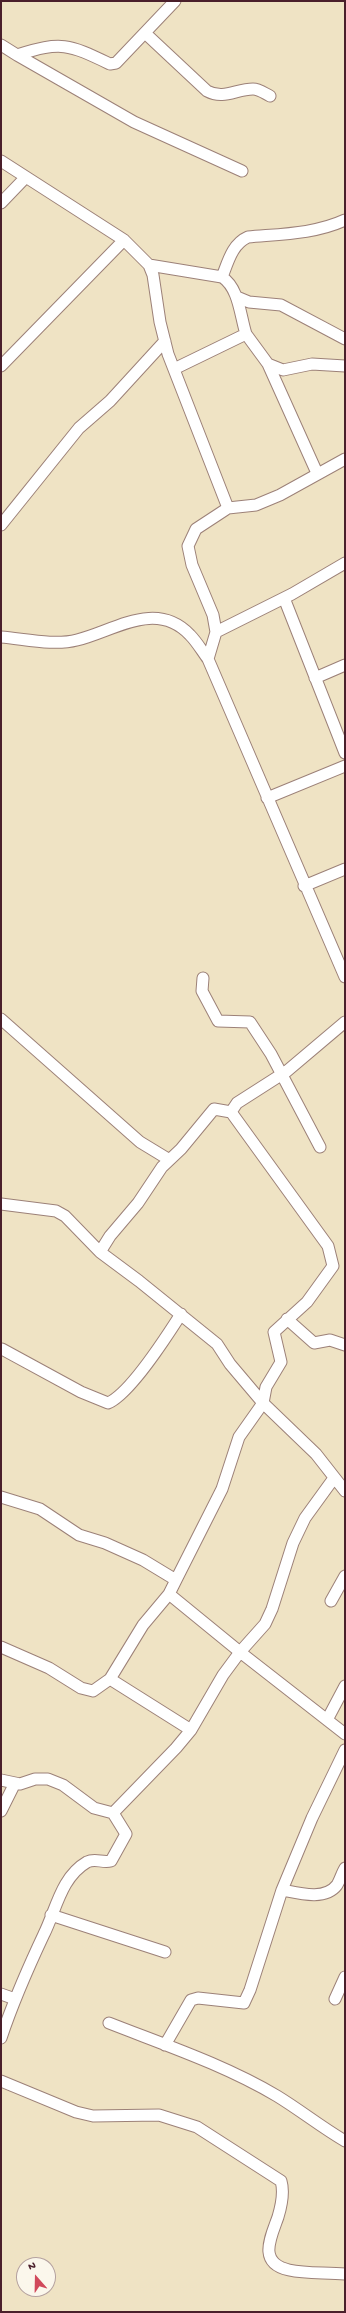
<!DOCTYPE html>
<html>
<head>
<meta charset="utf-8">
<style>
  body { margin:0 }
  #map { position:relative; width:346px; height:2313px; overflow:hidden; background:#efe3c4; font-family:"Gochi Hand",sans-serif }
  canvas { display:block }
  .frame { position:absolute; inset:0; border:2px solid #4a1f2b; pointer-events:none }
  .north { position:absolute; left:16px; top:2257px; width:40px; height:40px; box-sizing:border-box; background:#fbf7ec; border:1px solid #b4a19f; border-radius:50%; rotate:340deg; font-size:11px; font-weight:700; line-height:16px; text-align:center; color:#4a1f2b }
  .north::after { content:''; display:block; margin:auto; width:14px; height:18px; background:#d1495b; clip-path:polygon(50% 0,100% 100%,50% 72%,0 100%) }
</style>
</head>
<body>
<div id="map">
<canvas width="346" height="2313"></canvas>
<div class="frame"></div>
<div class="north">N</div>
</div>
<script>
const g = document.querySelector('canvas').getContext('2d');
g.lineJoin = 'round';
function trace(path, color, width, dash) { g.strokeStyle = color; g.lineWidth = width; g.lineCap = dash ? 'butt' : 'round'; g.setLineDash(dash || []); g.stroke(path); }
const minor = new Path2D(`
  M145,33L207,91C224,100 236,89 253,89C259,89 264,93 270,96
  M1,45L17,55C62,41 68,44 110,64L116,63L175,1
  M17,55L134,122L242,171
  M1,161L124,240L149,265L153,275L160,322L168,354L228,508
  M1,203L25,178
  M149,265L222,277C239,288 240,315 246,334
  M222,277C228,262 232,244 248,237C280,234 315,234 345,220
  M237,297L249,302L281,305L345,339
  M268,364L283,370L312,364L345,366
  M1,366L124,240
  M174,369L246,334L268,364L317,473
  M1,525L79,428L110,401L165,341
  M284,598L345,753
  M216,632L292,594L345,563
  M1,637C25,639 54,646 77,640C114,631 156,599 190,635C197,642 202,651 208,659L345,977
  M208,659L216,632L213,615L192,565L188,546L196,529L228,508L256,505L280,495L345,459
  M315,678L345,665
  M267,798L345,766
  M304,886L345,869
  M203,978L202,991L218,1021L250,1022L271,1054L320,1147
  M1,1019L140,1142L168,1159
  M1,1204L56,1211L65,1216L100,1252L139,1281L217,1344L230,1364L263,1403L316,1454L345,1491
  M100,1252L110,1236L138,1203L162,1167L181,1149L214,1109L231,1112L237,1103L287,1071L345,1022
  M287,1319L314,1343L330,1340L345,1345
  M2,1349L81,1392L108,1403C130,1394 167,1336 181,1314
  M1,1497L40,1509L79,1535L105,1543L143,1560L176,1580L169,1594L240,1652L265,1624L272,1609L293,1543L305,1518L334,1478
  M176,1580L222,1489L239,1437L263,1403L266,1387L281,1362L274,1332L307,1302L333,1266L328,1246L231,1112
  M331,1601L345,1576
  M1,1647L49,1668L81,1688L93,1691L110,1679L143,1625L169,1594
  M110,1679L191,1730
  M327,1720L345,1686
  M1,1780L20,1784L35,1779H48L63,1785L94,1808L113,1813L176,1748L191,1730L223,1675L240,1652L345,1734
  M1,1811L15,1783
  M282,1890C298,1893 325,1901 337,1885C340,1880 342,1873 345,1868
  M51,1915L165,1952
  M1,1994L15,1999
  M335,1999L345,1977
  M109,2023C165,2045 225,2065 277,2096C300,2110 321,2127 345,2141
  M1,2038C13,2002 28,1968 44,1934C56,1910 61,1877 87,1862C95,1858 102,1863 111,1861L126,1834L113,1813
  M165,2045L191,2000L198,1998L244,2003L250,1990L282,1890L312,1818L345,1750
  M1,2081L76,2112L93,2116L159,2115L197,2127L281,2181C284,2191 281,2207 278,2217C271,2237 257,2263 289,2270C307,2274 327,2272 345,2274`);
trace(minor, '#9c8178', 13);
trace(minor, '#fff', 11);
</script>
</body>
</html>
